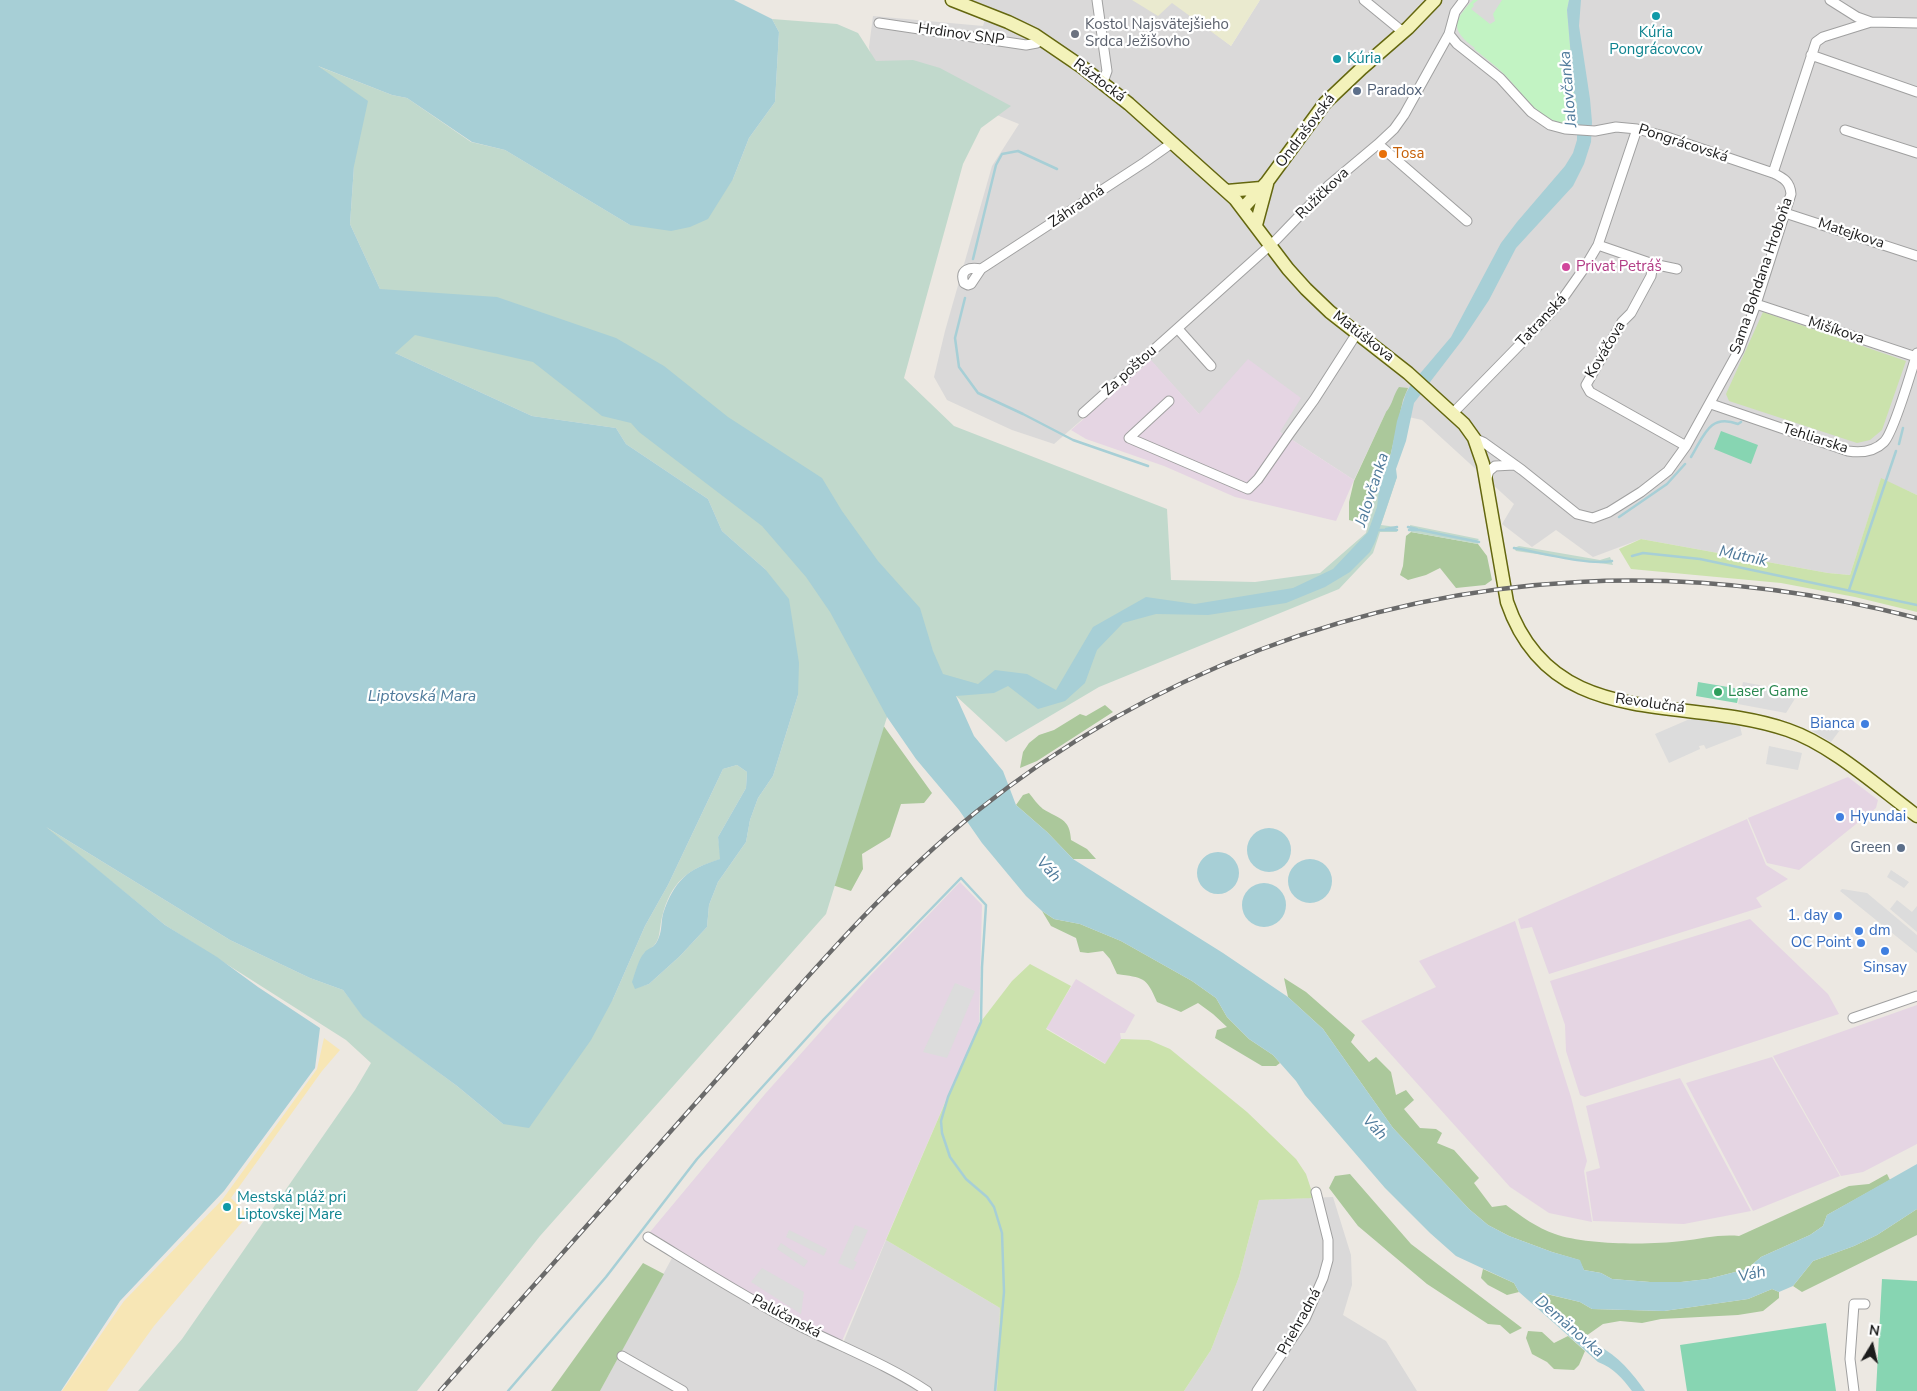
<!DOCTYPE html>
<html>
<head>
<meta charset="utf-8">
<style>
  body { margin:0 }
  #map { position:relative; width:1917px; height:1391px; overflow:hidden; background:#ece8e2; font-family:"Nunito Sans",sans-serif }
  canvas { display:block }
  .north { position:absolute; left:1847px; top:1321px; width:50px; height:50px; -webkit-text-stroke:4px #fff; paint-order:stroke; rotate:9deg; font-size:14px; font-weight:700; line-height:20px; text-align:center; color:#1c1c1c }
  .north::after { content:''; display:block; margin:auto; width:18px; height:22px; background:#1c1c1c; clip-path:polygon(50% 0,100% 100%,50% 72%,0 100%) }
</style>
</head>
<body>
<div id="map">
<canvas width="1917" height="1391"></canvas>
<div class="north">N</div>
</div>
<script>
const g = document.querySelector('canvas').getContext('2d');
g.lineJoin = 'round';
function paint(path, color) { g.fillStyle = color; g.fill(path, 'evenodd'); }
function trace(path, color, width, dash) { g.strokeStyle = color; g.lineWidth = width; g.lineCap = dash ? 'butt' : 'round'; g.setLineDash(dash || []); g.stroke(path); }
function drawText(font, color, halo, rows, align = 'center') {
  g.font = font + ' "Nunito Sans",sans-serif'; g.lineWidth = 4.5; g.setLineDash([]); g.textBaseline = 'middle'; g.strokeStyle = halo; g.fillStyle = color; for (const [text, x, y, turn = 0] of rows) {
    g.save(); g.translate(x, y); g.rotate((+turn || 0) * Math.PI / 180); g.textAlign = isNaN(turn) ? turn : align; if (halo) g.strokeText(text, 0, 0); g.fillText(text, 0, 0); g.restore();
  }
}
const residential = new Path2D(`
  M972,0H1173L1231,46L1260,0H1917V495L1881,479L1850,575L1828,573L1641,539L1593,557L1556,530L1532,547L1502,524L1514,504L1422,420L1386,412L1354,480L1280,432L1199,414L1150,360L1054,444L1012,430L947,400L934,377L945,331L992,166L1019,124L918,83L874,71L869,47L873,16L983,26L989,7Z
  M1333,1197L1351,1255L1352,1285L1343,1315L1386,1341L1417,1391H1184L1211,1350L1239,1277L1259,1200Z
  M886,1240L1000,1308L997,1391H600L672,1258L841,1348Z`);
const industrial = new Path2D(`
  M1248,359L1301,398L1280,432L1354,480L1336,521L1235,497L1164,466L1086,439L1071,430L1151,360L1199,414Z
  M1848,777L1878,800L1876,808L1799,870L1767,863L1748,818Z
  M1747,819L1766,865L1788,879L1756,898L1762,907L1549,974L1532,927L1521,929L1518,919Z
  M960,882L982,905L979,1024L842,1341L801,1321L732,1284L650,1232L765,1094L869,977Z
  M1750,919L1828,994L1839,1014L1585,1097L1580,1095L1566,1051L1565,1025L1550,981Z
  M1515,921L1571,1097L1587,1161L1584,1171L1592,1222L1549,1213L1510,1187L1361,1021L1436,987L1419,961Z
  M1076,979L1135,1015L1125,1033H1120L1121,1039L1106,1064L1046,1028Z
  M1917,1005V1144L1863,1172L1841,1176L1773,1056Z
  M1772,1057L1840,1176L1753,1211L1686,1083Z
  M1680,1078L1751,1211L1684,1224L1593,1221L1586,1172L1600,1168L1586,1106Z`);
const farmland = new Path2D(`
  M1132,0H1260L1231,46L1172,3L1158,16Z`);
const grass = new Path2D(`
  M1763,312L1906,361L1882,430L1870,440L1857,443L1729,401L1726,394Z
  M1881,478L1917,495V612L1855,597L1781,583L1631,569L1619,549L1641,539L1828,573L1850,575Z
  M1030,964L1071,986L1046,1029L1105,1064L1121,1039L1149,1040L1170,1049L1247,1112L1296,1159L1306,1174L1314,1198L1259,1200L1239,1277L1211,1350L1184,1391H997L1000,1308L886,1240L979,1024L1012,981Z`);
const forest = new Path2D(`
  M1399,387L1408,388L1403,400L1391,453L1386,468L1381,474L1373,517L1363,524L1349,520V502L1354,481L1386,412C1393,404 1393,395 1399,387Z
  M1411,532L1478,544L1487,556L1492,580L1485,585L1456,588L1440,568L1426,575L1408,580L1400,575L1403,566L1406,536Z
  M1105,705L1113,712L1037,761L1020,768L1023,752L1029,743L1039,735L1054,730L1080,714L1086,716Z
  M870,707L932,793L924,803L901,804L890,837L862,854L863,869L851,891L826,883Z
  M1029,793C1033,798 1038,805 1043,809C1059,819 1070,818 1071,840L1087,849L1096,859H1073L1047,832L1016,805L1023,795Z
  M1042,911L1054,919L1080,924L1121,941L1192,981L1216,998L1227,1017L1249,1039L1273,1055L1280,1063L1276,1066H1262L1215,1038L1217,1030L1227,1027L1213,1014L1198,1003L1181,1012L1157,1002C1146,976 1143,978 1117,974L1110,959L1103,951L1088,953L1080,952L1076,938L1051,926Z
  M1284,978L1306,992L1355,1035L1351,1042L1369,1062L1376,1057L1391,1072L1396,1095L1406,1090L1414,1100L1404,1109L1420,1128L1436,1129L1442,1133L1437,1143L1454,1150L1479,1178L1474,1183L1492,1207L1506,1205C1521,1216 1537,1228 1555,1234C1585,1245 1650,1245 1682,1241C1701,1239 1720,1234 1739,1236L1849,1186L1869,1184L1887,1174L1890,1180L1827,1215L1823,1226L1810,1235L1761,1257L1747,1269L1708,1279L1681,1282H1650L1612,1279L1601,1273L1584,1270L1579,1260L1552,1252L1509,1236L1488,1225L1469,1209L1393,1128L1323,1029L1288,997Z
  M1350,1174L1411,1244L1522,1328L1510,1334L1500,1325L1488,1324L1427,1284L1358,1226L1329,1188L1335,1176Z
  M1917,1209V1235L1802,1292L1793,1286L1813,1261L1854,1246L1877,1235Z
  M643,1263L664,1274L600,1391H551Z
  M1483,1269L1514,1283L1519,1292L1507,1295L1488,1285L1481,1278Z
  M1772,1289L1779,1292V1298L1763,1311L1738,1315L1661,1319L1642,1323L1620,1321L1603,1324L1586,1336L1543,1299L1538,1292L1580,1302L1592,1309L1664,1311L1748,1299Z
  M1528,1331L1542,1332L1554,1343L1568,1336L1585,1351L1579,1365L1574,1370L1554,1369L1547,1362L1532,1354L1526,1338Z`);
const wetland = new Path2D(`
  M772,19L837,24L858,33L876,61L913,60L940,68L1011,106L981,128L963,164L904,378L954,426L1167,509L1171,580L1255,582L1320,573L1366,533L1381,474L1397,477L1381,525L1396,527L1397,532H1380L1373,553L1339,589L1099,687L1006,742L956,696L925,709L887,717L826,914L540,1236L417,1391H138L182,1339L355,1090L371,1063L346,1040L165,925L41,824L230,940L310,978L343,990L364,1017L457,1086L503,1124L613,999L645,926L668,885L723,769L737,765L747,772L746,788L718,837L721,859C687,869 671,882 662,917C658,935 662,943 644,953L635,988L649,984L680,956L707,927L709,905L718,882L746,842L750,820L758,798L773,776L798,695L765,569L722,531L708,499L626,444L616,428L532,416L395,353L380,289L350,224L354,166L315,65L392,95L407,98L471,142L505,150L630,225L733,179L749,138L775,102L779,32Z
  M1410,525L1479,539L1477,541L1478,544L1411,532Z
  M1519,546L1600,560L1610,557L1613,565L1516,551L1514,548Z`);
const sand = new Path2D(`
  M324,1038L340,1050L322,1071L231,1198L248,1215L154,1326L107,1391H62L124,1301L222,1200L317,1069Z`);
const park = new Path2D(`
  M1473,0H1478L1473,4L1474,6L1471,9L1490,24L1495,21L1493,14L1502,0H1569L1567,10L1574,93L1577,106L1570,125C1538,121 1525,95 1504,74C1495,65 1484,57 1474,49L1475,48C1450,30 1453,21 1473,0Z`);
const pitch = new Path2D(`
  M1721,431L1758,445L1751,464L1714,449Z
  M1698,682L1740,689L1737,703L1696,696Z
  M1882,1279L1917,1281V1391H1876Z
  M1826,1323L1836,1391H1687L1680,1345Z`);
const parking = new Path2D(`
  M1743,682L1776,688L1796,697L1786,713L1738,704Z
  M1823,717L1840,730L1831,742L1809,729L1817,718Z
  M1692,718L1740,726L1742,735L1706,749L1704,745L1699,746L1700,749L1669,763L1655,734Z
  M1769,746L1802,753L1798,770L1766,764Z
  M1891,870L1909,882L1904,888L1887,877Z
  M1842,889L1867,893L1917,935V953L1840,891Z
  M1897,900L1912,912L1917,906V932L1890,909Z
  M955,983L975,991L947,1058L923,1052Z
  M855,1225L868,1230L854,1261L857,1262L853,1270L838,1263Z
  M789,1230L827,1249L824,1256L786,1237Z
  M781,1243L808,1261L804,1267L777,1249Z
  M762,1268L804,1292L801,1314L751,1282Z`);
const water = new Path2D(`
  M0,0H734L772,19L779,32L775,102L749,138L733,179L708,219L690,227L671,231L630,225L505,150L472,142L407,98L392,95L318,66L368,101L354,166L350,224L380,289L497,297L616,338L664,366L728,417L822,478L842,511L878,561L920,608L933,651L943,674L978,684L995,670L1027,674L1056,690L1093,627L1146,597L1195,604L1293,588L1333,569L1368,532L1377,507L1381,474L1386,468L1391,453L1397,421L1406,393L1412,383L1451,337L1501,243L1517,222L1565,166L1573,153L1577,140V106L1574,93L1567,10L1569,0H1581L1579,26L1590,99L1592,122L1591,142L1584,164L1573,186L1516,248L1489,300L1463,339L1414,403L1406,441L1396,469L1397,477L1375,542L1370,552L1350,572L1325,587L1286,603L1208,615L1156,614L1123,623L1097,650L1085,683L1065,701L1038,709L1008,686L994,693L956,696L974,736L1003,771L1016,805L1047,832L1073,859L1223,953L1288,997L1323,1029L1393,1128L1469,1209L1488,1225L1509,1236L1552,1252L1580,1260L1584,1270L1601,1273L1612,1279L1650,1282H1681L1708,1279L1747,1269L1761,1257L1810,1235L1823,1226L1827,1215L1917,1164V1209L1877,1235L1854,1246L1813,1261L1793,1286L1779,1292L1772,1289L1748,1299L1664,1311L1592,1309L1580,1302L1539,1292L1543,1299L1598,1346C1618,1355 1633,1374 1645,1391H1632C1622,1378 1614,1368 1598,1362L1519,1292L1514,1283L1456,1256L1430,1233L1385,1188L1305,1095L1296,1081L1273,1055L1249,1039L1227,1017L1216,998L1192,981L1121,941L1080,924L1054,919L1042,911L1026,896L982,843L959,810L916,759L887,717L830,612L806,577L762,526L639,432L631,423L602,416L533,362L415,335L395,353L532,416L616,428L626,444L708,499L722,531L765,569L789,599L799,663L798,695L773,776L758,798L750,820L746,842L718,882L709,905L707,927L680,956L649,984L635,989L632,982C635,974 638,960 644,953C650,946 654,950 659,937C662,930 661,922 663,914C674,881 687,869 720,859L718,837L746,788L747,772L737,765L723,769L668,885L645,926L613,999L591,1040L529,1128L503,1124L457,1086L363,1017L343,990L310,978L230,940L46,827L165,925L217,957L258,987L320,1028L315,1068L224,1191L120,1301L61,1391H0Z
  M1247 850a22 22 0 1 1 44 0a22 22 0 1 1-44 0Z
  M1197 873a21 21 0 1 1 42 0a21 21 0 1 1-42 0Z
  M1288 881a22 22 0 1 1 44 0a22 22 0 1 1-44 0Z
  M1242 905a22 22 0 1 1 44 0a22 22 0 1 1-44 0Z`);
const stream = new Path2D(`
  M973,259L996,165L1002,154L1018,151L1057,169
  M965,298L955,338L959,367L978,393L1023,414L1073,440L1148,466
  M1899,444L1903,428
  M1691,457C1704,436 1709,413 1738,424L1741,422
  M1619,517L1667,484L1685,464
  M1408,527L1417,529
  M1386,529L1397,527
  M1379,530H1397
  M1409,530H1420L1479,542
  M1514,548C1538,552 1589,566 1612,561
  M1632,556L1643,553L1700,559L1917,605
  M1849,590L1896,451
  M508,1391L606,1277L697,1159L824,1019L961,878L986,905L982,967L981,1022L948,1097L941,1121L942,1133L950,1157L966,1179L987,1197L994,1207L1002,1233L1004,1292L995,1391`);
const street = new Path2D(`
  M1097,0L1107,71L1103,82
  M1364,0L1403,32
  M1464,0L1455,12L1449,34L1404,115L1394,129L1378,144L1467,221
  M1830,0L1857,17L1871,22
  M879,23L1026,45L1037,43L1042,39
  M1449,34L1457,44L1500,78L1531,112L1550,125L1565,129L1595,131L1616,127L1637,129L1664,136L1773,173
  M1811,55L1917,92
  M1845,130L1917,153
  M1785,213L1917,256
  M1598,245L1653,264L1677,269
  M1653,264L1651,276L1631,313L1622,322L1586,385L1590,392L1686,446
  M981,269C970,267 959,269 964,283L968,285L971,284L981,269L1145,162L1172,143
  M1756,304L1916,357
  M1178,329L1211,366
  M1169,401L1129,438L1248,489L1258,479L1290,433L1314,400L1357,333
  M1711,404L1848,451C1861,453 1874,452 1884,442C1894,432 1912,369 1917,353
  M1083,413L1276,240L1328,186L1378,144
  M1453,413L1540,324L1561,301L1585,267L1598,245L1637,129
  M1474,438L1483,442L1522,470L1577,514L1593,518L1609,512L1641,492L1668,471L1686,446L1739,350L1756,304L1791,194C1790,182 1784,178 1773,173L1816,42L1823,37L1871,22L1917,23
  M1486,481L1489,471L1495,466L1514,465
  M1853,1018L1917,996
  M648,1237C699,1268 749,1300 802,1327C844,1348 888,1365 927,1391
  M622,1356L683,1391
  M1257,1391L1305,1319L1323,1278L1328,1260V1240L1316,1192
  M1854,1391L1850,1359L1854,1304H1865`);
const secondary = new Path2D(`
  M952,0L1008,22L1035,35L1082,67L1129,104L1235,199L1288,269L1306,289L1330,312L1408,373L1464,424L1474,438L1483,464L1507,602C1552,734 1685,694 1788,730C1832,745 1879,788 1917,816
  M1227,191L1261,188
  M1243,208L1267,182L1325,103L1362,68L1408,28L1435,0
  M1256,225L1267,184`);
const rail = new Path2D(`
  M440,1391C535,1284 631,1176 726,1069C805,980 883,887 976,812C1146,675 1362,593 1579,582C1693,576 1807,590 1917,618`);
const markers = [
  [1656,16,5,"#0f9aa8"],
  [1075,34,5,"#6b7280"],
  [1337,59,5,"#0f9aa8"],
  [1357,91,5,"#5c6f8a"],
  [1383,154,5,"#e8710a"],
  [1566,267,5,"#d1479c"],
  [1718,692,5,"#2e9e5b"],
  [1865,724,5,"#3f7fe0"],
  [1840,817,5,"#3f7fe0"],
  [1901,848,5,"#5c6f8a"],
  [1838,916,5,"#3f7fe0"],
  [1859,931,5,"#3f7fe0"],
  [1861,943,5,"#3f7fe0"],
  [1885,951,5,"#3f7fe0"],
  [227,1207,5,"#0f9aa8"]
];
const worshipNames = [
  ["Kostol Najsvätejšieho",1085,25],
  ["Srdca Ježišovho",1085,42]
];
const cultureNames = [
  ["Kúria",1656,33,"center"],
  ["Pongrácovcov",1656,50,"center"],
  ["Kúria",1347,59],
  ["Mestská pláž pri",237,1198],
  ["Liptovskej Mare",237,1215]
];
const streetNames = [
  ["Hrdinov SNP",961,35,8],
  ["Ráztocká",1099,81,37],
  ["Ondrašovská",1306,131,-53],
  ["Pongrácovská",1683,144,18],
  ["Ružičkova",1323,194,-44],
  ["Záhradná",1077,207,-34],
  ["Matejkova",1851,234,18],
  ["Sama Bohdana Hroboňa",1762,276,-71],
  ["Tatranská",1542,321,-47],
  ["Mišíkova",1836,331,18],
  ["Matúškova",1363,337,38],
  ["Kováčova",1606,350,-59],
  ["Za poštou",1130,371,-42],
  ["Tehliarska",1815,439,18],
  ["Revolučná",1650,704,8],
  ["Palúčanská",786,1317,28],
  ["Priehradná",1300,1322,-61]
];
const serviceNames = [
  ["Paradox",1367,91],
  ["Green",1891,848,"right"]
];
const foodNames = [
  ["Tosa",1393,154]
];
const hotelNames = [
  ["Privat Petráš",1576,267]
];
const leisureNames = [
  ["Laser Game",1728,692]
];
const shopNames = [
  ["Bianca",1855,724],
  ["Hyundai",1850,817,"left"],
  ["1. day",1828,916],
  ["dm",1869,931,"left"],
  ["OC Point",1851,943],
  ["Sinsay",1885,968,"center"]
];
const waterNames = [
  ["Jalovčanka",1569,89,-95],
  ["Jalovčanka",1373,490,-72],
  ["Mútnik",1743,557,12],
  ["Liptovská Mara",422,697],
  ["Váh",1048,870,48],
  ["Váh",1374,1128,47],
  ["Váh",1752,1275,-12],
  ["Demänovka",1569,1327,41]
];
paint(residential, '#dad9d9');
paint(industrial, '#e5d5e3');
paint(farmland, '#eaeacf');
paint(grass, '#cbe2ac');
paint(forest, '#abc89b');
paint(wetland, '#c1d9cc');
paint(sand, '#f7e6b5');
paint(park, '#c2f3c3');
paint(pitch, '#87d5b2');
paint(parking, '#dcdcdc');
paint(water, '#a7cfd6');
trace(stream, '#a7cfd6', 2.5);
trace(street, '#a0a0a0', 11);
trace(secondary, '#64670f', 15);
trace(street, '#fff', 9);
trace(secondary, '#f3f2ba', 12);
trace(rail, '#6a6a6a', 4.5);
trace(rail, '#fff', 2.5, [8]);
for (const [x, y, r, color] of markers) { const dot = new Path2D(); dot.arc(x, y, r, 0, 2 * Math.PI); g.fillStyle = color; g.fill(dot); trace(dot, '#fff', 2); }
drawText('15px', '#5b616d', '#fff', worshipNames, 'left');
drawText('15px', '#0d838f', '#fff', cultureNames, 'left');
drawText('15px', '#1c1c1c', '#fff', streetNames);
drawText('15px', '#4e5e75', '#fff', serviceNames, 'left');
drawText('15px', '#c56008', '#fff', foodNames, 'left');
drawText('15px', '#b23c85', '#fff', hotelNames, 'left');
drawText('15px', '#27864d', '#fff', leisureNames, 'left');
drawText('15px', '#366cbe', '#fff', shopNames, 'right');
drawText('italic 16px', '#4f7a9b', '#fff', waterNames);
</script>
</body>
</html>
